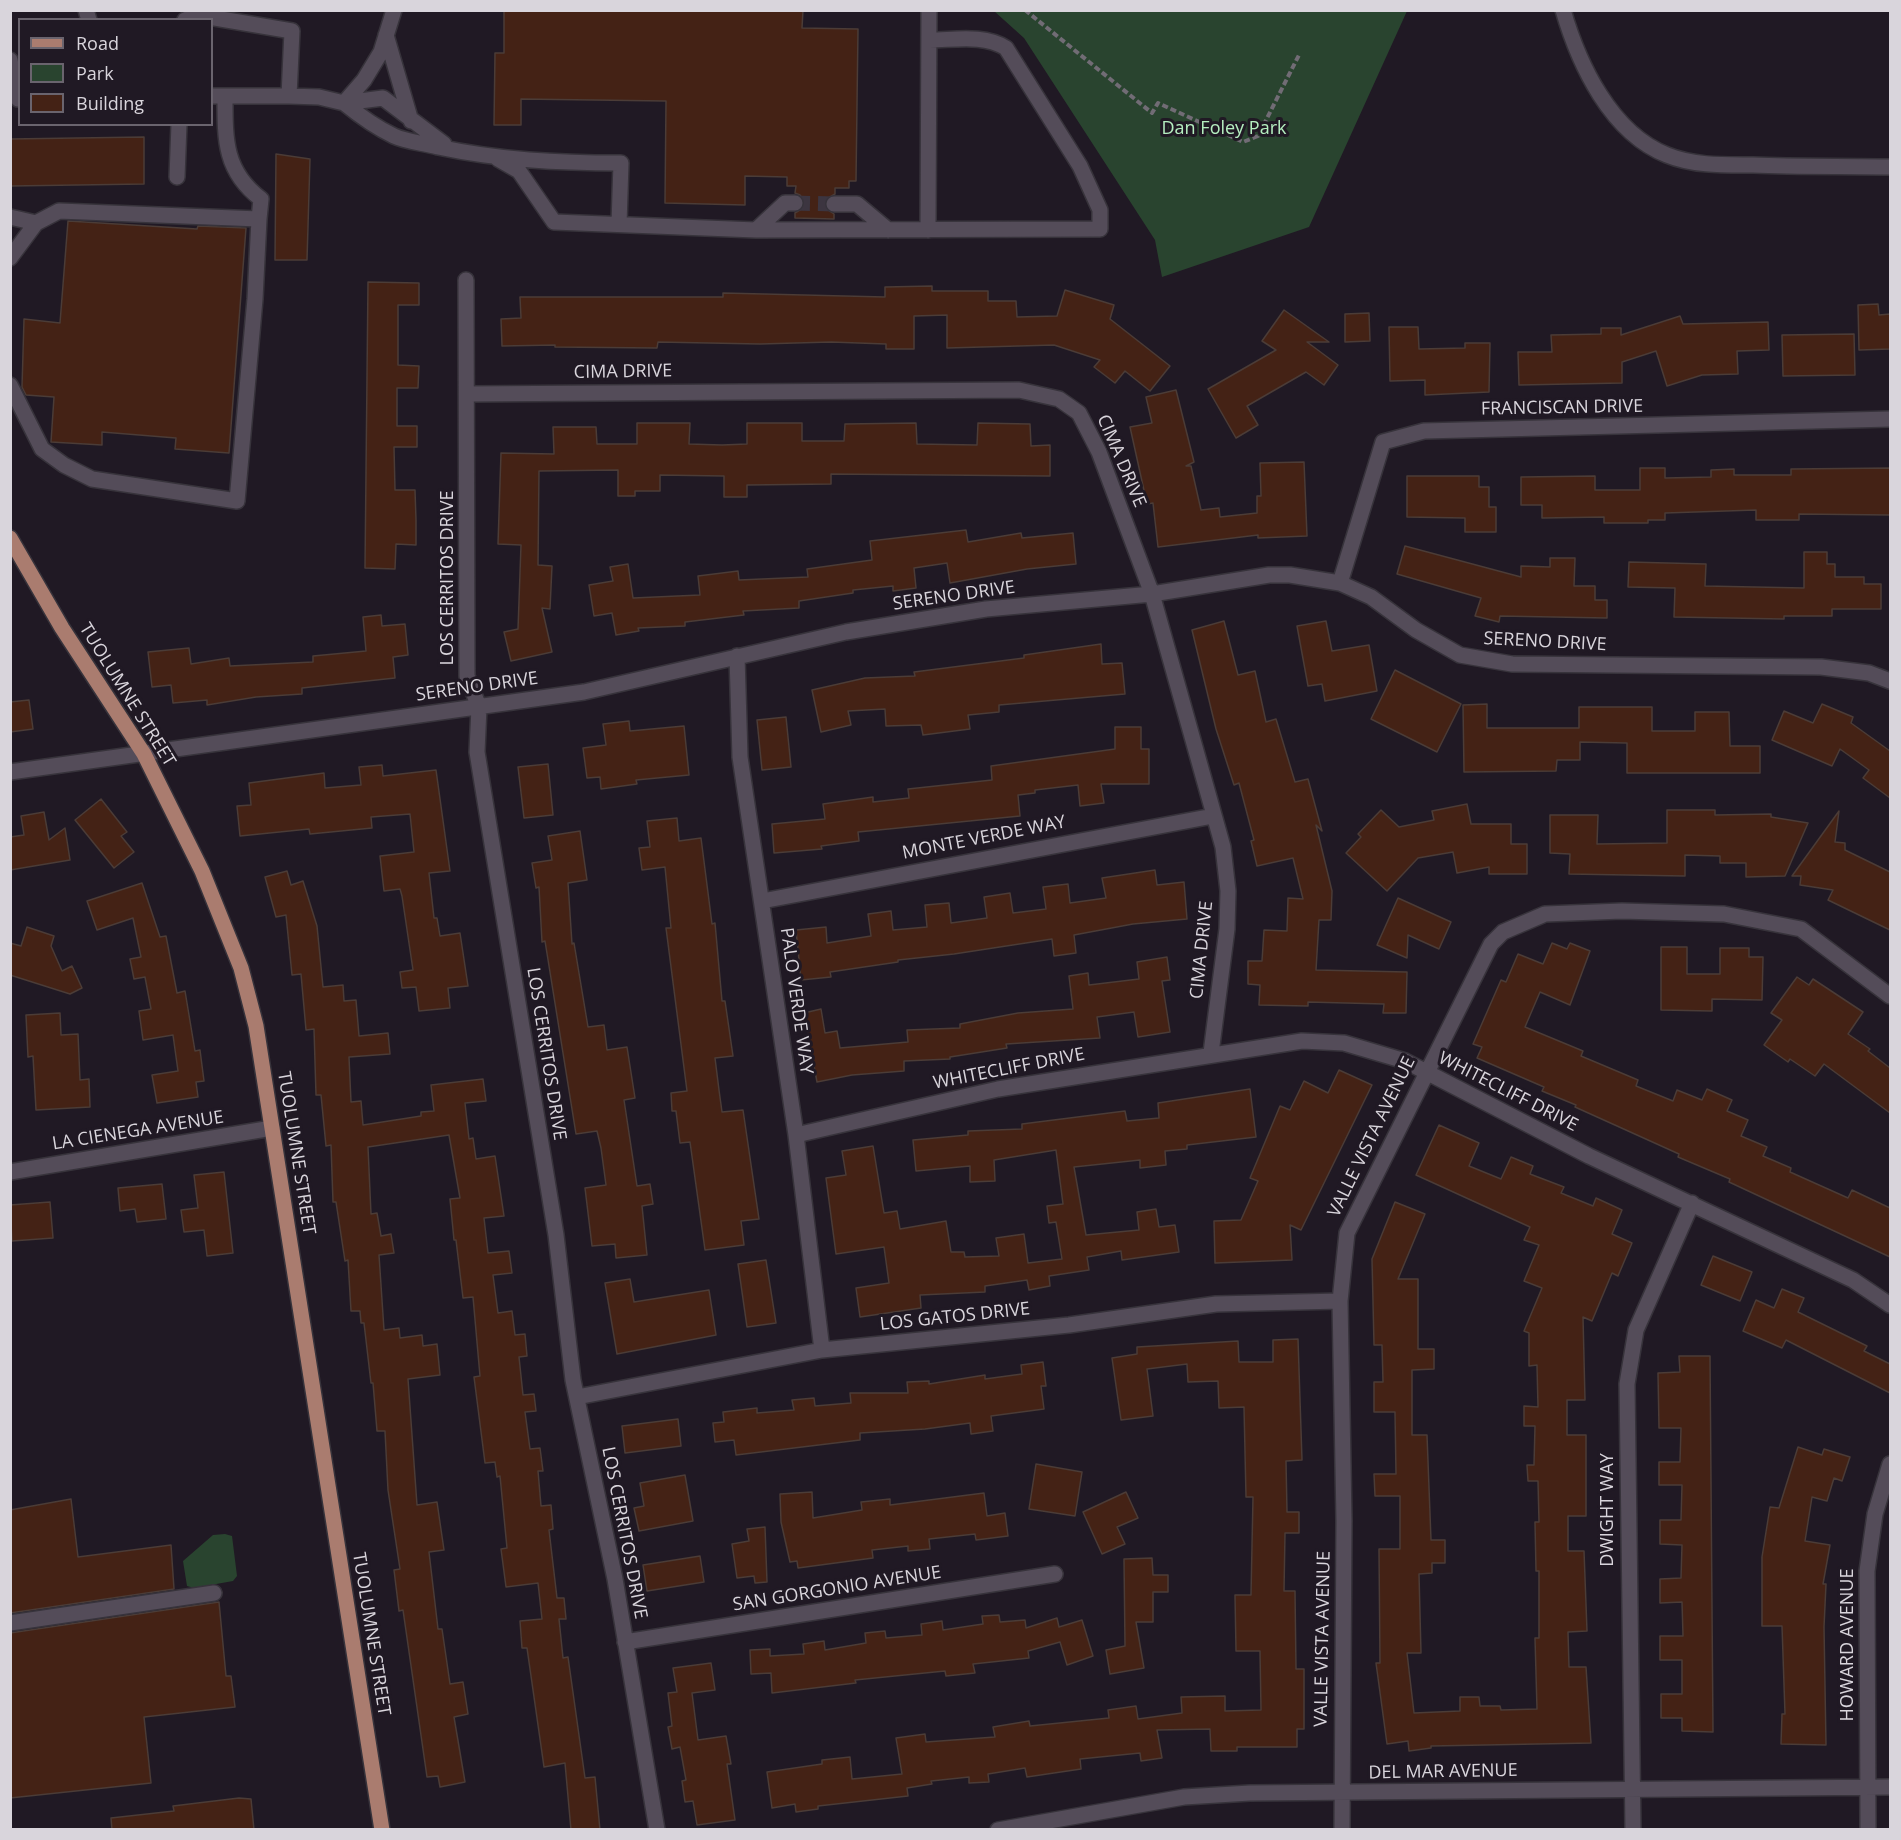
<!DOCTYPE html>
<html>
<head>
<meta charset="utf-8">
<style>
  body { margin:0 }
  #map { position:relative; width:1901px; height:1840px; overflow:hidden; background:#201924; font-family:"Open Sans",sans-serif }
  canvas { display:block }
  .frame { position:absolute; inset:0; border:12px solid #d9d5dc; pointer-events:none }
  .legend { position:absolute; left:18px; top:18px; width:195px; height:108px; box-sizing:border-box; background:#201924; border:2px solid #6a646e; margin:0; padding:8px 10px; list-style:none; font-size:18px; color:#d9d5dc }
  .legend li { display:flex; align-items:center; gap:12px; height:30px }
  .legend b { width:30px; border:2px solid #6a646e }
</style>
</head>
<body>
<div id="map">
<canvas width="1901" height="1840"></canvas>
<div class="frame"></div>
<ul class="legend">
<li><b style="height:8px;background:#aa7c6f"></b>Road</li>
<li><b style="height:16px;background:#29442f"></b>Park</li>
<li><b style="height:16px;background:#442215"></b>Building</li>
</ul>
</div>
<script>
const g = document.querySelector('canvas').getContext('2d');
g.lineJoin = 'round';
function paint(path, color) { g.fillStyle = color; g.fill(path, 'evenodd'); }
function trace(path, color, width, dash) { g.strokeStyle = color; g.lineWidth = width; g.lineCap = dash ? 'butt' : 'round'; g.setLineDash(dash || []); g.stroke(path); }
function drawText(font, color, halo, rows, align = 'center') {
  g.font = font + ' "Open Sans",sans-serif'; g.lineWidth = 6; g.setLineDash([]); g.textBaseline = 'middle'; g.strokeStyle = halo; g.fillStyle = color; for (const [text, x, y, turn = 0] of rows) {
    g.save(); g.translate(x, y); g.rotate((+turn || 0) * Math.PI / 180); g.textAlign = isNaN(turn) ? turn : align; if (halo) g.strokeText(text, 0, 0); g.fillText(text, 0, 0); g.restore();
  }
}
const green = new Path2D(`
  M994,11H1407L1309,227L1162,277L1155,240L1024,38Z
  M225,1534L232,1536L237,1576L233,1581L194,1588L187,1586L183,1561L213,1535Z`);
const building = new Path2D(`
  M504,10H803L802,28L858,29L856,181H849V188H835V194L825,200V208L834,214V219L795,218V213L803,208L805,202L800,195L795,193L796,186H787V177L745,176V205L665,203L666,101L521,99V125H494L495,53H504Z
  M144,137V184L10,186V139Z
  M276,154L310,159L307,260H275Z
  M68,221L197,229L198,226L246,228L229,453L175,449L176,438L102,432V445L51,442L54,397L26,395L22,387L24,319L60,323Z
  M368,282L419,283V305H398V365L419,366L418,388H397V426H417V447H394L395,490H415L416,520V545L396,544L395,569L365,568Z
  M932,286V291H988V301H1016L1017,317L1057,316L1065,290L1114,305L1110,319L1170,366L1150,391L1125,371L1115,383L1094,367L1100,360L1054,345L947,348V315L914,316V349H886V344L831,342L760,344L658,342L657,348L555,347V345L502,346L501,319L521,318L520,297H723V293L885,297V287Z
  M1878,304L1879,315L1890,314V349L1859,350L1858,305Z
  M1284,310L1329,342H1307L1338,365L1324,385L1306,372L1247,406L1258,425L1236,438L1208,389L1276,350L1262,341Z
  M1369,313L1370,341L1345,342V314Z
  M1680,316L1683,324L1768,322L1769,350L1737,351L1738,374L1702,375L1667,386L1656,351L1622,362V383L1519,385L1518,352H1552L1551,335L1601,334V328H1621V335Z
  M1389,327H1418L1419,349L1465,348V343H1490L1489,392L1425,395V380L1390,381Z
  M1854,334L1855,375L1783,376L1782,335Z
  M1176,390L1194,462L1186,466H1191L1201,510L1219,508L1220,517L1257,513V496H1261L1260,463L1304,462L1307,536L1258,538V535L1158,547L1153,503L1147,504L1130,427L1152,423L1146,397Z
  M637,423H690L689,444L722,445L747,444V423H802V441H844L845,424L916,423L917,444L977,445L978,423L1030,424L1031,446L1050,445V476L831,474V484L747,485V497H724V476L660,475V491H635V496H618V470L539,471L538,565L552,566L550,609L542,608L552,652L511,661L504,632L518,629L521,545L498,544L501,453L554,454L553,427H596L597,444H637Z
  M1640,468H1665V478L1711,477V470L1734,469V475H1791V469L1890,468V515L1799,514V520H1756V510L1665,513V520H1648V523H1604V517L1542,518V505H1521V477L1595,476V490H1640Z
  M1407,476H1479V487H1489V507H1496V532H1465V518L1407,517Z
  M966,530L968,542L1021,533L1022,538L1073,533L1076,564L1027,569L950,583L947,563L914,568L916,588L893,591V586L853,590V593L799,601V608L743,611L744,615L685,622V626L638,628L639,631L616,635L612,613L594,616L589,585L613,581L610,567L628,564L633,598L700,595L698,576L738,571L739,580L808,577L807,569L872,560L870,541Z
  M1405,546L1521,577V566L1550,567V558H1575L1574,586H1595V600H1607V618L1500,616L1499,622L1475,616L1481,598L1397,574Z
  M1804,552H1827V564H1835V577H1864V584H1881V609H1832V616H1784V619L1674,617L1675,588L1628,587L1629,562L1706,564L1705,586L1804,588Z
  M381,615L382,626L405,624L408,655L393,657L395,678L302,688V694L256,697L207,705V700L173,703L171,685L152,687L148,652L189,648L191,664L229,658L230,666L313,662V656L366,651L363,617Z
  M1224,621L1238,675L1255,671L1266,722L1276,719L1295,782L1308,779L1322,831L1316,825L1332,891L1331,920H1319L1316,970L1407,972L1406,1013H1383L1384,1004L1308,1002V1006L1259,1005L1260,985L1248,984V961H1262L1264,930L1287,931L1288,898L1303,899L1293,858L1257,866L1251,841L1254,840L1239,783L1234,785L1216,729L1192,630Z
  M1326,621L1332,651L1369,645L1377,691L1325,701L1322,684L1308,686L1297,626Z
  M1101,644L1102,664L1122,663L1125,694L999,705V712L968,715L970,729L923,735L921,725L886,726L885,709L848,711L851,725L821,732L812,690L865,678L915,676L914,672L1024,658V655Z
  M1395,670L1461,704L1437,752L1371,719Z
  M29,700L33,729L10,732V702Z
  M1487,704V728H1579V707H1652V731H1695V712H1729L1730,746H1760V773H1627V743L1580,742V760H1557L1556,771L1464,772L1463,705Z
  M1822,704L1853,717L1851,723L1890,751V798L1863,778L1869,770L1840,749L1832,766L1772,740L1784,711L1813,723Z
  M786,717L791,767L762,770L757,720Z
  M629,721L630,731L684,726L689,775L636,780L637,784L601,789L600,777L587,778L583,748L606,745L603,724Z
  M1115,727H1141V749H1149V784H1101L1104,803L1080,806L1078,785L1035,790V793L1018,795L1020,816L858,832L859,841L821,846L822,849L774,853L772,824L825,819L823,804L873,797V802L909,798L908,789L992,780L991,766L1115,749Z
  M548,764L553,815L524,818L518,767Z
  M382,765L383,776L436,770L450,871L429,873L434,918H437L440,936L460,933L468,986L448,988L450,1008L419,1011L416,987L402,988L400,972L413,970L402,896L400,889L384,891L380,856L414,852L410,814L371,817L372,828L310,834L309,829L240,836L237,806L251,805L249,783L324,773L325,788L361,785L359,767Z
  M101,799L127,832L121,836L134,852L114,868L75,820Z
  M1467,804L1471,824H1511V844H1527V874H1489V867L1457,873L1453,852L1418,858L1387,891L1346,853L1361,837L1358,834L1381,810L1399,827L1434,820L1432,811Z
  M1667,810H1715V815L1771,814V817L1808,823L1785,876L1746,877V863H1720V856L1685,855V876L1569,874L1570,854L1550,853V815H1598L1597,844L1667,843Z
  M1839,811L1835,842L1845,843V850L1890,872V930L1828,900L1833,890L1800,885L1801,876H1792Z
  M44,812L49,840L65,828L70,860L10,870V837L24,835L21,816Z
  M677,818L679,841L701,838L712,924L715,923L722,1001H725L733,1056L715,1058L719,1090L722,1112L743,1110L759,1219L741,1221L744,1245L705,1250L690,1142L680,1143L676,1111H672L671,1093L687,1091L666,928H671L665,867L642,870L639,848L650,847L647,821Z
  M580,831L587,880L568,883L572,944L574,943L588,1027L604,1025L607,1050L627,1047L635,1098L624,1100L637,1186L650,1184L653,1204L642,1206L647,1255L616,1258L615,1244L592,1246L585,1188L606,1185L601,1148L597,1131L576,1134L545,941L542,942L539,887L536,888L532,863L552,860L548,836Z
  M1155,870L1157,885L1184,882L1187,919L1133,924L1074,935L1076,953L1054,956L1052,939L954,954L898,960V962L830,972L831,977L801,980L796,930L826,927L827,943L871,936L868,914L891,911L893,930L927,927L925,905L949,903L951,923L987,918L984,897L1010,893L1013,913L1046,909L1043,887L1068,884L1070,903L1106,898L1102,878Z
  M287,871L291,885L303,881L317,926L323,987L343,985L344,1001L356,1000L359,1036L388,1033L390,1054L349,1057L351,1102L361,1101L363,1125L421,1116V1112L434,1111L431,1085L483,1079L486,1101L465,1103L469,1139L473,1138L476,1159L495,1156L504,1216L484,1218L488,1253L509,1251L512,1273L493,1275L498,1313L512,1311L515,1335L525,1334L527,1356L519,1357L523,1395L534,1394L536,1411L525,1412L530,1449L540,1448L543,1471H538L541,1506L551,1505L553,1529L549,1530L557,1598H564L566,1619H559L563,1658L568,1657L585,1778L595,1777L600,1830H571L565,1763L544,1767L527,1648H522L520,1621L542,1619L538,1583L506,1587L501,1549L507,1548L500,1476L497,1477L495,1462L485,1463L474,1377L480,1376L473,1297L463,1298L456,1240H454L450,1199L460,1198L449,1135L368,1147L371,1214L377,1213L381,1236L391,1234L394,1253L379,1255L384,1330L399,1328L400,1338L422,1335L423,1346L437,1344L440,1375L408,1379L417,1505L437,1502L444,1550L429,1552L438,1629H442L450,1684L463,1682L468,1714L454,1717L465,1782L440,1787L438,1776L427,1777L403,1610L399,1611L394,1570L400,1569L388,1490L385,1431H377L373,1383H371L364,1323H361L360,1311H351L348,1260L345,1261L336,1202H333L331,1145L326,1146L321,1095H316L314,1029L306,1030L301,974L292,975L286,915L276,917L265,877Z
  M142,883L160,937L166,936L177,993L185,991L195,1051L200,1050L204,1081L196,1082L198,1097L157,1103L152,1075L178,1071L173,1035L143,1040L139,1011L151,1009L145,977L134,979L130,959L141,957L133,918L97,930L87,901Z
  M1398,898L1451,922L1439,949L1408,935L1407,958L1377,945Z
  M27,927L54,936L51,946L62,971L72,966L82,988L70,994L10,975V943L21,946Z
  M1552,943L1567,949L1570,943L1590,951L1570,1005L1540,992L1525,1027L1583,1051L1581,1056L1638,1080L1636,1086L1673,1101L1677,1090L1702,1100L1707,1089L1732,1100L1727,1111L1748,1120L1741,1136L1767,1147L1763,1156L1791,1168L1790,1172L1848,1198L1852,1190L1890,1208V1257L1729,1182L1730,1179L1678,1157L1679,1154L1575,1107L1576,1105L1542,1091L1544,1087L1477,1058L1482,1047L1473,1044L1501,980L1506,982L1518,954L1543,964Z
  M1661,947H1687V974H1720V948H1749V957H1763L1762,1000L1712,999V1011L1661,1010Z
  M1167,957L1170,980L1162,981L1170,1032L1138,1037L1134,1012L1097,1017L1100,1038L1006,1044L1007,1048L950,1057V1059L904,1061V1071L852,1075L817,1082L804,1013L821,1009L825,1033L837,1031L840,1048L908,1042L907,1030L960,1028V1024L1018,1013L1073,1009L1069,976L1088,973L1089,985L1139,979L1137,962Z
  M1797,977L1809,985L1813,979L1863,1012L1848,1034L1870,1049L1868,1051L1890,1068V1113L1824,1064L1815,1076L1790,1059L1788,1062L1764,1045L1782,1020L1771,1013Z
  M60,1013L61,1035L78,1034L80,1080L89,1079L90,1107L36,1110L33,1056L28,1057L26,1015Z
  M1339,1070L1372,1085L1301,1230L1290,1225L1292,1260L1215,1263L1214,1221L1241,1220L1258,1181L1250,1178L1280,1106L1290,1110L1304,1081L1328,1093Z
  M1250,1089L1256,1137L1187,1145V1149L1165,1151L1166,1165L1140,1168V1160L1074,1167L1086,1235L1139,1230L1137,1212L1156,1209L1159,1227L1175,1225L1179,1252L1122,1260L1121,1251L1087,1257L1089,1270L1049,1276L1050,1286L1029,1290L1027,1280L985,1286V1292L920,1295L921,1308L860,1317L856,1288L889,1283L884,1247L836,1254L826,1178L846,1175L842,1151L873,1146L884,1213L897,1211L900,1229L946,1221L951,1252H964L965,1257L999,1256L996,1238L1024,1234L1028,1263L1062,1259L1056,1222L1049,1223L1047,1206L1063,1204L1056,1150L994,1160L995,1181L970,1182V1166L916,1171L913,1140L968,1135V1131L1022,1129V1124L1125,1111L1127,1121L1159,1118L1158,1103Z
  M1439,1125L1479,1143L1469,1166L1501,1179L1511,1157L1533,1166L1530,1174L1564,1187L1561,1193L1593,1206L1596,1198L1622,1210L1612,1234L1632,1243L1618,1276L1612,1273L1592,1321L1583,1317L1585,1400H1567V1435H1586V1516H1568V1551H1584L1587,1631L1568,1632L1569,1667H1586L1591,1743L1431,1746V1748L1409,1751L1408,1741L1387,1744L1376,1663H1380L1379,1549H1400V1496H1375L1374,1474H1396L1395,1412H1374V1382H1383L1382,1345H1374L1372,1259L1395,1202L1425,1214L1398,1279H1418V1349H1434V1369L1412,1370V1435H1427L1431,1540H1445V1563H1432V1573L1419,1574L1421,1653H1407L1414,1713L1460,1711V1697H1479L1480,1706H1500L1501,1710L1537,1709L1535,1638H1539V1571H1536L1535,1522H1539L1538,1481H1528L1527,1465H1534L1535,1426H1524V1406L1538,1407L1537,1365L1529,1366V1333L1524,1331L1542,1288L1524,1281L1539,1245L1524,1240L1530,1227L1416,1175Z
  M224,1172L233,1253L207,1256L204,1230L184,1232L181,1210L198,1208L194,1175Z
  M162,1184L166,1219L137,1222L135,1209L120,1211L118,1188Z
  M50,1202L53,1238L12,1241L10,1205Z
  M1713,1256L1752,1272L1740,1301L1701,1285Z
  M766,1260L776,1323L747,1327L738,1264Z
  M630,1279L634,1302L709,1290L716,1335L617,1354L605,1283Z
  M1782,1289L1804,1298L1798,1312L1867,1346L1864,1351L1890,1364V1393L1786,1340L1782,1348L1743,1331L1756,1300L1774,1308Z
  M1298,1339L1302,1460L1286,1461L1287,1512H1299V1533H1285L1284,1591H1295L1296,1669H1304V1729H1297V1747H1237V1751H1211L1210,1729L1157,1730L1162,1758L1141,1761L1140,1753L1080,1759L1081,1769L1027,1777L1025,1768L988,1774L989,1782L969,1783V1777L931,1781L932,1784L907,1788L908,1796L818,1806V1809L796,1812L795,1804L772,1808L767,1772L822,1764V1760L850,1757L852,1779L902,1774L896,1738L925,1734L926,1742L995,1737L993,1727L1029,1721L1030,1726L1109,1718L1108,1710L1136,1706L1138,1719L1182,1713L1181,1697L1225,1696V1711L1261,1710L1260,1651H1236L1235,1595H1251L1253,1497H1246L1244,1407L1219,1408L1218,1381L1188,1382L1187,1364L1147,1369L1153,1416L1121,1420L1112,1358L1137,1354V1347L1238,1341L1239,1362H1273V1340Z
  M1679,1356H1710L1713,1732L1682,1731V1718H1661V1694H1682V1660H1660V1636H1683L1682,1602L1660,1603V1579L1681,1578L1682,1545L1660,1544V1520H1681L1682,1485H1659V1462H1680L1681,1428H1659L1658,1373L1680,1372Z
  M1043,1362L1046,1386H1041L1044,1409L991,1416L993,1431L971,1434L970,1423L925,1429L860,1433V1440L736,1455L734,1440L715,1442L713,1423L724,1422L723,1412L757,1408V1413L794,1410L792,1400L814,1398L815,1406L851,1403L850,1393H908L907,1382L929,1381V1384L985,1375V1379L1022,1374L1021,1365Z
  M678,1419L681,1446L625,1453L622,1426Z
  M1798,1447L1822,1455L1824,1449L1850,1457L1842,1481L1834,1478L1827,1501L1812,1497L1805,1541L1830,1545L1823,1584H1826L1824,1627L1826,1745L1781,1744L1782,1714H1785L1782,1626H1762V1557L1770,1507L1779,1508Z
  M1036,1464L1082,1472L1075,1516L1029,1509Z
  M685,1475L693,1521L639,1531L634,1508L644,1506L640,1483Z
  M812,1492L813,1518L862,1510L861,1502L890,1499V1505L984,1493L987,1516L1005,1513L1008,1536L976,1540L975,1534L929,1539L930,1549L908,1551V1546L872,1550L873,1558L798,1568L797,1561L790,1562L781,1522L780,1494Z
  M1126,1492L1138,1518L1117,1527L1125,1544L1102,1554L1083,1512Z
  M71,1499L78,1557L171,1545L174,1589L10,1613V1510Z
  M765,1527L767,1582L755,1583L754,1576L737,1578L732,1544L749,1541L747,1529Z
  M700,1556L704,1582L647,1591L643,1565Z
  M1152,1558L1153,1575H1168V1592H1153V1622H1136L1144,1668L1110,1674L1106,1650L1125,1646L1124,1559Z
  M219,1602L226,1676H231L235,1707L144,1717L151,1783L10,1798V1633Z
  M999,1615L1000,1622L1025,1620L1026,1628L1057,1618L1059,1627L1082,1620L1093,1656L1067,1665L1060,1642L1028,1651L1029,1658L973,1664L975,1673L946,1676L945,1671L855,1680L856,1683L772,1693L771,1673L751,1674L750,1650L770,1649V1656L804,1654L803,1644L824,1641L825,1650L866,1643L865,1633L885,1631L886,1638L922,1635L921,1624L942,1621L943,1630L983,1624L982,1616Z
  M711,1663L715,1690L692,1693L698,1740L726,1736L731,1764H727L735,1820L697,1825L693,1801L685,1802L682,1781L686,1780L680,1747L672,1749L668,1727L672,1726L668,1693L677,1692L673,1668Z
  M239,1798L251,1799L254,1830H112L111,1818L174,1811L173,1806Z`);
const minorTunnel = new Path2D(`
  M795,203L834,204`);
const path = new Path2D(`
  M1025,10L1152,113L1158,103L1243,142L1258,136L1300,53`);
const minor = new Path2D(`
  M86,10L89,20
  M1563,10C1579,65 1611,133 1667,155C1694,166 1724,165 1753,165C1799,167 1845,166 1890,167
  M185,20L197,15L292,31L289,96
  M386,35L411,121
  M10,60L18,99
  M212,96H289L319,97L344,103L383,98L444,144
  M225,96C225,139 224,171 261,199L259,219
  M344,103C360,116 375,127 394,136C407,142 424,143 438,147C499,160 558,163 621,163L619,224
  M344,103L364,80L381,52L394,10
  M498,159L519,171L554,222L756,230L1100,229V210L1080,166L1006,48C984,34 954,40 930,40
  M177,177L179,124
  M834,204H857L888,230
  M10,217L36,223
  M756,230L785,203H795
  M928,230L929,10
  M10,258L36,223L59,211L259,219L255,299L237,501L92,479L64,465L42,449L10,385
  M466,280L467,676L479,707L477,752L556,1235L573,1380L615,1579L657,1830
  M467,394L1019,390L1059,399L1079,413L1099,452L1152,594L1223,847L1228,891L1227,929L1211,1053
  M1340,583L1383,442L1424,431L1890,419
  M737,656L740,757L796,1135L822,1350
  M10,772L584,692L846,632L986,609L1152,594L1269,575H1290L1340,583L1371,597L1416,630L1460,655L1512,664L1821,667L1869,673L1890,681
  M762,901L1213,816
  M796,1135L998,1089L1302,1041L1344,1043L1405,1061L1589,1156L1853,1280L1890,1305
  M10,1172L272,1128
  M577,1397L822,1350L1069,1325L1216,1304L1340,1301
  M10,1623L214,1593
  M625,1642L1055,1574
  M998,1830L1184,1797L1250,1793L1890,1787
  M1342,1830L1344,1521L1340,1301L1347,1233L1491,944L1503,932L1545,914L1622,911L1724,914L1801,929L1890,996
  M1633,1830L1627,1384L1636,1330L1692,1203
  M1868,1830L1867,1571L1875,1514L1890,1464`);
const major = new Path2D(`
  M10,538L62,628L144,754L202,871L241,968L256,1026L382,1830`);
const parkNames = [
  ["Dan Foley Park",1224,129]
];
const streetNames = [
  ["CIMA DRIVE",623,372,-1],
  ["FRANCISCAN DRIVE",1562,408,-1],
  ["CIMA DRIVE",1121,461,67],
  ["LOS CERRITOS DRIVE",448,578,-90],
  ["SERENO DRIVE",954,596,-8],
  ["SERENO DRIVE",1545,642,3],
  ["SERENO DRIVE",477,687,-8],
  ["TUOLUMNE STREET",127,695,58],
  ["MONTE VERDE WAY",984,838,-11],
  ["CIMA DRIVE",1202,950,-84],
  ["PALO VERDE WAY",796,1001,82],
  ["LOS CERRITOS DRIVE",546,1054,81],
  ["WHITECLIFF DRIVE",1009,1069,-11],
  ["WHITECLIFF DRIVE",1508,1092,27],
  ["LA CIENEGA AVENUE",138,1131,-9],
  ["VALLE VISTA AVENUE",1372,1137,-64],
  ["TUOLUMNE STREET",296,1153,81],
  ["LOS GATOS DRIVE",955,1317,-6],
  ["DWIGHT WAY",1608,1510,-90],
  ["LOS CERRITOS DRIVE",624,1533,79],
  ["SAN GORGONIO AVENUE",837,1589,-9],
  ["TUOLUMNE STREET",371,1634,81],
  ["VALLE VISTA AVENUE",1323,1639,-89],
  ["HOWARD AVENUE",1848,1645,-90],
  ["DEL MAR AVENUE",1443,1772,-1]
];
paint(green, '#29442f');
paint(building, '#442215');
trace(building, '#4b3c37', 1.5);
trace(minorTunnel, '#3c3540', 15, [15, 8]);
trace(minor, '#37333b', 18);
trace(major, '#37333b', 18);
trace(path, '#716c75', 4, [6, 3]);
trace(minor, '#544c59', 15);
trace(major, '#aa7c6f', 15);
drawText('18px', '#b5efc0', '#201924', parkNames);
drawText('18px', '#d9d5dc', '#201924', streetNames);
</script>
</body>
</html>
